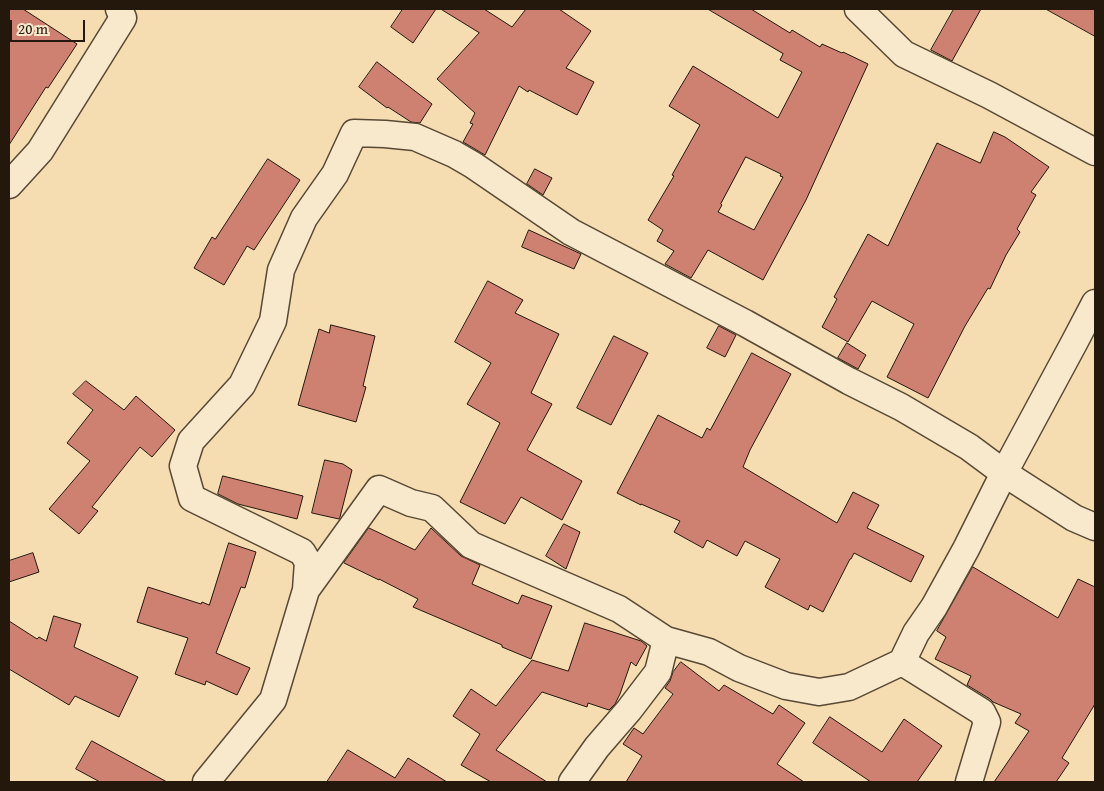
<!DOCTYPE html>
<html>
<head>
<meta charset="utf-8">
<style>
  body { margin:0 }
  #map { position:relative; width:1104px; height:791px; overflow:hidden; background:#f5dcb1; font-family:"Gentium Book Plus",serif }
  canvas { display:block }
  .frame { position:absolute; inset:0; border:10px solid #24180c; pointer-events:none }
  .scale { position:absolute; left:10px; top:20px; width:75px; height:22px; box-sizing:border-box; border:2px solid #24180c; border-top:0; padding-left:6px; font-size:15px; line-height:18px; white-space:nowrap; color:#24180c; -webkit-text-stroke:4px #f8e8cc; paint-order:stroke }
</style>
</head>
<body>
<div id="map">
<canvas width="1104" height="791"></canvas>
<div class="frame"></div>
<div class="scale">20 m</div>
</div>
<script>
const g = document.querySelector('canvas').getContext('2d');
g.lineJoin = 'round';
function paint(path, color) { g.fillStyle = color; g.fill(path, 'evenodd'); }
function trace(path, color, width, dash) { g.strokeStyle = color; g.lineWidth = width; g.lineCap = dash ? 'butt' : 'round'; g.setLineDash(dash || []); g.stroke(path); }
const building = new Path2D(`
  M9,9H23L77,44L48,88L46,87L9,145Z
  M403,9H436L413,43L391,27Z
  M441,9H484L512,27L526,9H559L591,31L566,68L594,82L577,115L529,90L528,92L519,86L485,155L463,142L473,124L470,123L475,113L437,79L479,33Z
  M708,9H751L790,33L792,30L820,47L822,44L842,53L843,52L868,64L806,200L763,280L708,250L691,278L665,264L674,251L657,241L663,230L648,220L674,176L672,175L700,125L669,106L693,66L778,118L802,72L780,60L783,54ZM746,157L781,174L780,176L783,177L754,230L718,212L722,205L721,204Z
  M954,9H981L952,61L931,50Z
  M1046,9H1095V36Z
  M377,62L432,104L420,123L411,122L388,107L387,108L359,87Z
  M994,132L1005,137L1049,167L1031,192L1036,195L1017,229L1020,232L1006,255L990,289L988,288L965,326L928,398L887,377L914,324L872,301L848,342L822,327L837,299L834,297L868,234L888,246L937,143L980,163Z
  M268,159L300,180L254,250L247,246L224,285L194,268L212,237L215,239Z
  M535,169L552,178L543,195L527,184Z
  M529,230L581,254L574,269L522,247Z
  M488,281L523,300L515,313L559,334L531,393L552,404L527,450L582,481L562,520L521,497L505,524L460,502L500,423L467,404L491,363L455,342Z
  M331,325L375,336L363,386L366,387L356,422L298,405L319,329L329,333Z
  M719,326L736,335L725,357L707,348Z
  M614,336L648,353L611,425L577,408Z
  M847,343L866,355L858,369L838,358Z
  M752,353L791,374L750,450L743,467L837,523L853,492L879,505L867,528L924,556L911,582L854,553L851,559H850L823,612L810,605L808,610L765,587L780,559L745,541L737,556L707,540L703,548L674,532L680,521L641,504V505L617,493L658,415L702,438L707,428L710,430Z
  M86,381L124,410L136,396L175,430L152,457L140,447L92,507L98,511L79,534L49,509L90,461L67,443L93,410L73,394Z
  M325,460L343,464L352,470L340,517L339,519L312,513Z
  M223,476L303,496L297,519L238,504L218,494Z
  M564,524L580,532L566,569L546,556Z
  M369,528L415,550L431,528L461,556L480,565L472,584L518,604L522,595L552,606L531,659L502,647V645L413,607L418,599L379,579V580L344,563Z
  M229,543L256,552L245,588L241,587L216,653L250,668L237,695L206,681L205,685L175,674L188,638L137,622L148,587L201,604L202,602L209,605Z
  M33,553L39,572L9,582V561Z
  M973,567L1058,618L1078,579L1095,587V704L1062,758L1069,763L1056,782H994L1029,731L1015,723L1021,714L993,702L990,699L967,685L971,676L935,659L946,637L937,631Z
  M54,616L81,624L74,647L138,677L119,717L75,696L69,705L9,669V621L37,639L39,637L46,641Z
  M585,623L641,641L647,646L636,666L631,662L620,694L615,704L609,710L588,703L587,707L542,692L496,750L547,782H491L461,765L480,734L453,716L471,689L496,706L532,660L568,671Z
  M681,662L719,691L724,685L773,714L779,705L805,723L777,764L804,782H626L642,756L623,744L634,728L643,734L673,694L665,688L670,681L673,672Z
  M830,717L882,752L904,719L942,746L917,782H871L813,743Z
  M92,741L167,782H100L76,769Z
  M348,750L395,778L408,758L447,782H327Z`);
const minor = new Path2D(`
  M858,9L904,54L989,95L1095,152
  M9,185L40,151L123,18L119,9
  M306,590L379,489L411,503L432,508L471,545L619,609L666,640L709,652L739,668L786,686L819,692L849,687L902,662L916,633L934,607L966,549L1004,473L1074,343L1095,303
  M902,662L982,712L987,722L969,782
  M206,782L273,700L306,590L308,562L302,552L192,498L183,466L191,441L242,385L273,321L281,270L304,218L335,174L354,133L385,134L415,137L454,154L473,165L571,232L745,323L849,381L901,407L969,447L1004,473L1074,518L1095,527
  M572,782L597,747L629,710L658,672L666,640`);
paint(building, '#ce8071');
trace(building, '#24180c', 1);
trace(minor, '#584935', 29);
trace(minor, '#f8e8cc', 26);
</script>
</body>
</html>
